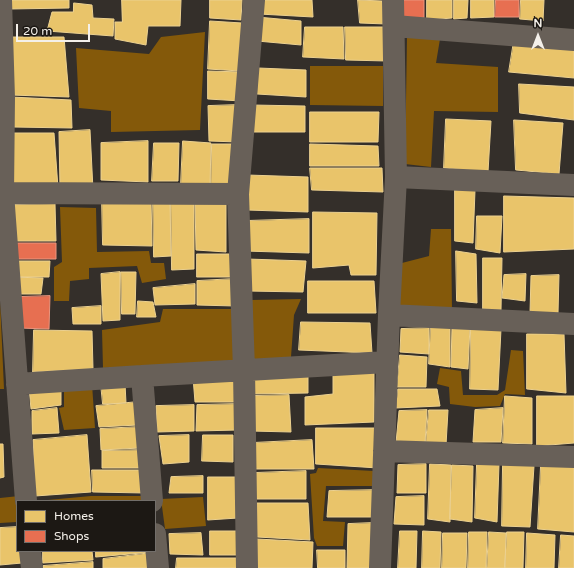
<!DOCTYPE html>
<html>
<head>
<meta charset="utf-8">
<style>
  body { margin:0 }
  #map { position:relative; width:574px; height:568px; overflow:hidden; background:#342f2a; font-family:"Varela Round",sans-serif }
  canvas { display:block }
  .legend { position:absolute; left:16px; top:500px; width:140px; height:52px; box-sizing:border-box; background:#1c1814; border:1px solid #726e6a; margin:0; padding:5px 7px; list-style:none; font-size:12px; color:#f4f0ea }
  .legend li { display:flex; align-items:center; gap:8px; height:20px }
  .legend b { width:20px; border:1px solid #726e6a }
  .north { position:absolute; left:518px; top:16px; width:40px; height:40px; -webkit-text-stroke:3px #1c1814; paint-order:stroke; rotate:0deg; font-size:11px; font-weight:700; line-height:16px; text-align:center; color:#f4f0ea }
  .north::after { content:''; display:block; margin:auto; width:14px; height:18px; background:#f4f0ea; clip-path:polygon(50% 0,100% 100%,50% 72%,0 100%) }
  .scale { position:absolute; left:16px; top:24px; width:74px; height:18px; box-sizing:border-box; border:2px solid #f4f0ea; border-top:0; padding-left:5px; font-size:12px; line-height:14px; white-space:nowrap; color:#f4f0ea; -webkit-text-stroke:3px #1c1814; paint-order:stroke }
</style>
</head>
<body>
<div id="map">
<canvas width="574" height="568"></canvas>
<ul class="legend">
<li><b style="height:11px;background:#e9c46a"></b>Homes</li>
<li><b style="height:11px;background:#e76f51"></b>Shops</li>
</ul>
<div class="north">N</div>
<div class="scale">20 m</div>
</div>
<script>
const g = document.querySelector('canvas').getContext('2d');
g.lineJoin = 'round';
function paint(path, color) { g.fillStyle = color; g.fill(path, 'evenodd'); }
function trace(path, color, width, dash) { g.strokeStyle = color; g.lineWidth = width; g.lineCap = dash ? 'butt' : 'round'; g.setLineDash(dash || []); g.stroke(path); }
const forest = new Path2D(`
  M205,32L200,130L111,132V111L79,108L76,48L149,54L161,37Z
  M407,37L440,39L436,63L498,67V112L434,111L431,167L405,164Z
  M310,66H383V106L310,105Z
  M60,207L96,208L97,252L149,251L151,263H164L166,279L142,283L137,266L89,268V279L70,281L69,301H54V267L62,262Z
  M431,229H451L452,311L397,306L398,264L429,256Z
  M0,299L4,389H0Z
  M301,299L294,315L291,357L254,361L251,300Z
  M163,309H236L239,362L103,368L102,330L160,322Z
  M511,350L523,351L525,395L505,394L500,406L475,407L450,404L449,387L437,384L440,368L461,371L463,395H497L505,390Z
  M92,384L95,428L64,430L59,408L64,407V386Z
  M318,468L374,471L373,486H326L323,521L345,522L343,546H317L314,538L310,474L316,473Z
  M19,496L17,501V522L0,523V498Z
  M91,496H145V501H37Z
  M203,497L206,526L165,529L161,499Z`);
const homes = new Path2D(`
  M10,0H69V8L11,9Z
  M122,0H181L180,26H148L146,45L115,39V22H122Z
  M210,0H242L241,20L210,18Z
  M260,0H312L313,17L259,14Z
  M358,0L382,1L386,24L360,23Z
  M427,0H452V18L427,20Z
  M454,0H468L467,18L454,19Z
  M471,0H494V17L471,18Z
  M521,0H544L543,21L520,19Z
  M74,3L92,5L93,18L114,19L113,36L47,31L52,12H73Z
  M257,17L301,21V45L257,41Z
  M210,21L242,23L240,71L208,69Z
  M305,27H343L344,59L303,57Z
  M345,27H384L387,61L346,60Z
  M8,37H64L69,97L11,95Z
  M514,41L574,44V78L509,72Z
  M258,68L306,70V97L257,94Z
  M208,71L242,72L241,101L208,99Z
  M519,84L574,87V120L520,113Z
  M11,97L71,100L72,128L13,127Z
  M237,105L238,142L209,141L208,106Z
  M252,105L305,106V132H251Z
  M310,112H379L378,142H310Z
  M446,119L491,121L488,172L444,168Z
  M514,120L563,123L559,174L516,170Z
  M90,130L93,190L60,188L59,132Z
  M9,133H54L58,188L12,190Z
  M148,141V182L101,180V143Z
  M183,141L211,143L210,186L181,184Z
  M154,143H179L178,181H152Z
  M212,144H238L234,188L211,187Z
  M310,144L378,146L379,166H310Z
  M310,168H382L383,192L312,190Z
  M247,175L308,177V212L247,210Z
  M455,190H475L473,243L455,241Z
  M504,196L574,198V249L504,252Z
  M102,200H151L152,246L103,245Z
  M153,201L170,202L171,256L154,257Z
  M171,202L194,203V269L172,270Z
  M226,202V252L196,250L195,203Z
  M55,204L56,241H9L8,205Z
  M313,212L377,213L376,275H351L349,265L313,268Z
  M477,216H502L500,253L476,249Z
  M309,219V253L245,251V221Z
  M456,251L476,254L477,303L457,301Z
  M197,254H232L233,277H197Z
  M483,258H502L501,310L483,309Z
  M247,259L306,261L303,292L247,291Z
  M11,261H50L49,277H11Z
  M120,272V320L103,321L101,274Z
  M121,272H136L135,314H122Z
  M526,274L525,301L502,298L504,275Z
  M559,275L558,313H530L531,276Z
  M12,277L43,278L41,294H13Z
  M234,279L235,306L197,305V281Z
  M308,281H374L376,313H308Z
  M195,284V304L155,305L153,288Z
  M138,301L153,302L156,317H137Z
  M101,306V324H73L72,308Z
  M301,322L370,323L372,353L299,350Z
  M431,322L450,323V367L429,364Z
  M470,326L468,369L451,367L452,327Z
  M471,327L501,329L498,390L470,389Z
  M429,328V354L400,352L401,329Z
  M34,330L92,331L93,369L33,372Z
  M527,334H564L566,393L527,389Z
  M400,355L427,357L426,387H397Z
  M374,368V422L305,425V397L333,394V370Z
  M308,370V393L251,394L252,373Z
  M238,376L239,402H195L193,377Z
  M101,384H125L126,403L103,404Z
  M61,386V405L31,409L29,388Z
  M398,389H437L440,406L396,408Z
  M289,395L291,432L251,431V396Z
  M505,396L532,398V444L503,443Z
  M537,396H574V443L537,446Z
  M138,402V425L99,427L96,406Z
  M237,404L238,430L196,431L197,405Z
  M194,405V431L157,432L156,406Z
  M57,408L59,433L32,434V411Z
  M503,408L501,442H473L475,410Z
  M427,410L425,443H396L399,411Z
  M429,410H448L446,445L426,442Z
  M139,427L140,448L101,450L100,429Z
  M316,428H381L378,468L316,464Z
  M87,435L91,492L35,496L33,440Z
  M189,435V462L163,464L159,436Z
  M203,435H233V462L202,461Z
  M312,440L314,469H252V443Z
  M0,444H3L4,477L0,478Z
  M142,450L144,468H102V451Z
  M426,464V493H397L398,465Z
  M430,464L451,465L450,522L428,519Z
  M477,464H499L497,522L475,518Z
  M503,464L534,466L530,527L502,526Z
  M452,465L473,466L472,522L450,519Z
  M541,465L574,467V532L538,529Z
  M92,470H142L144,493L93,492Z
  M306,471V499H253L254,473Z
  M203,476V493H169L171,477Z
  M208,477H238V518L208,520Z
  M376,490V517H327L329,491Z
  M424,496V525L394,524L396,497Z
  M257,503H308L310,540L257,537Z
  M372,523L371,568H347L348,524Z
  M17,527V551H20L22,563L0,565V528Z
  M210,531H243L242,555H210Z
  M400,531H417L416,568H398Z
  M423,531L441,532L440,568H422Z
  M469,532H487L486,568H468Z
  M489,532L506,533L505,568H487Z
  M507,532H524L523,568H505Z
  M201,533L203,555L170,554L169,534Z
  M443,533H467L466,568H442Z
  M527,533L555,535L554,568H526Z
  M561,535L574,536V568H559Z
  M257,539L313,542L312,568H257Z
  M317,550H345V568H318Z
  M43,551H92L93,560L43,563Z
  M96,551H152V552L96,557Z
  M151,553L153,568H103V559Z
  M177,558H240V568H176Z
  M93,562V568H43V566Z`);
const shops = new Path2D(`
  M400,0H424V18H400Z
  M496,0H519V17H495Z
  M9,243H56V259H11Z
  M50,296L49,329L19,328V297Z`);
const street = new Path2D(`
  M1,0L4,98L3,193L26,501
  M394,26L574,40
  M396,177L574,185
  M3,193L238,194
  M389,315L574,324
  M142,376L152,501
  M17,384L142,376L387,362
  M384,451L574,457
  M155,534L158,568
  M30,551L32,568
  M247,568L244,370L238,194L254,0
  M380,568L389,315L396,177L393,0`);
paint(forest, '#84590a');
paint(homes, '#e9c46a');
trace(homes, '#ecd190', 1);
paint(shops, '#e76f51');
trace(shops, '#eb967f', 1);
trace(street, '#686058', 22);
</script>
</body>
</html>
